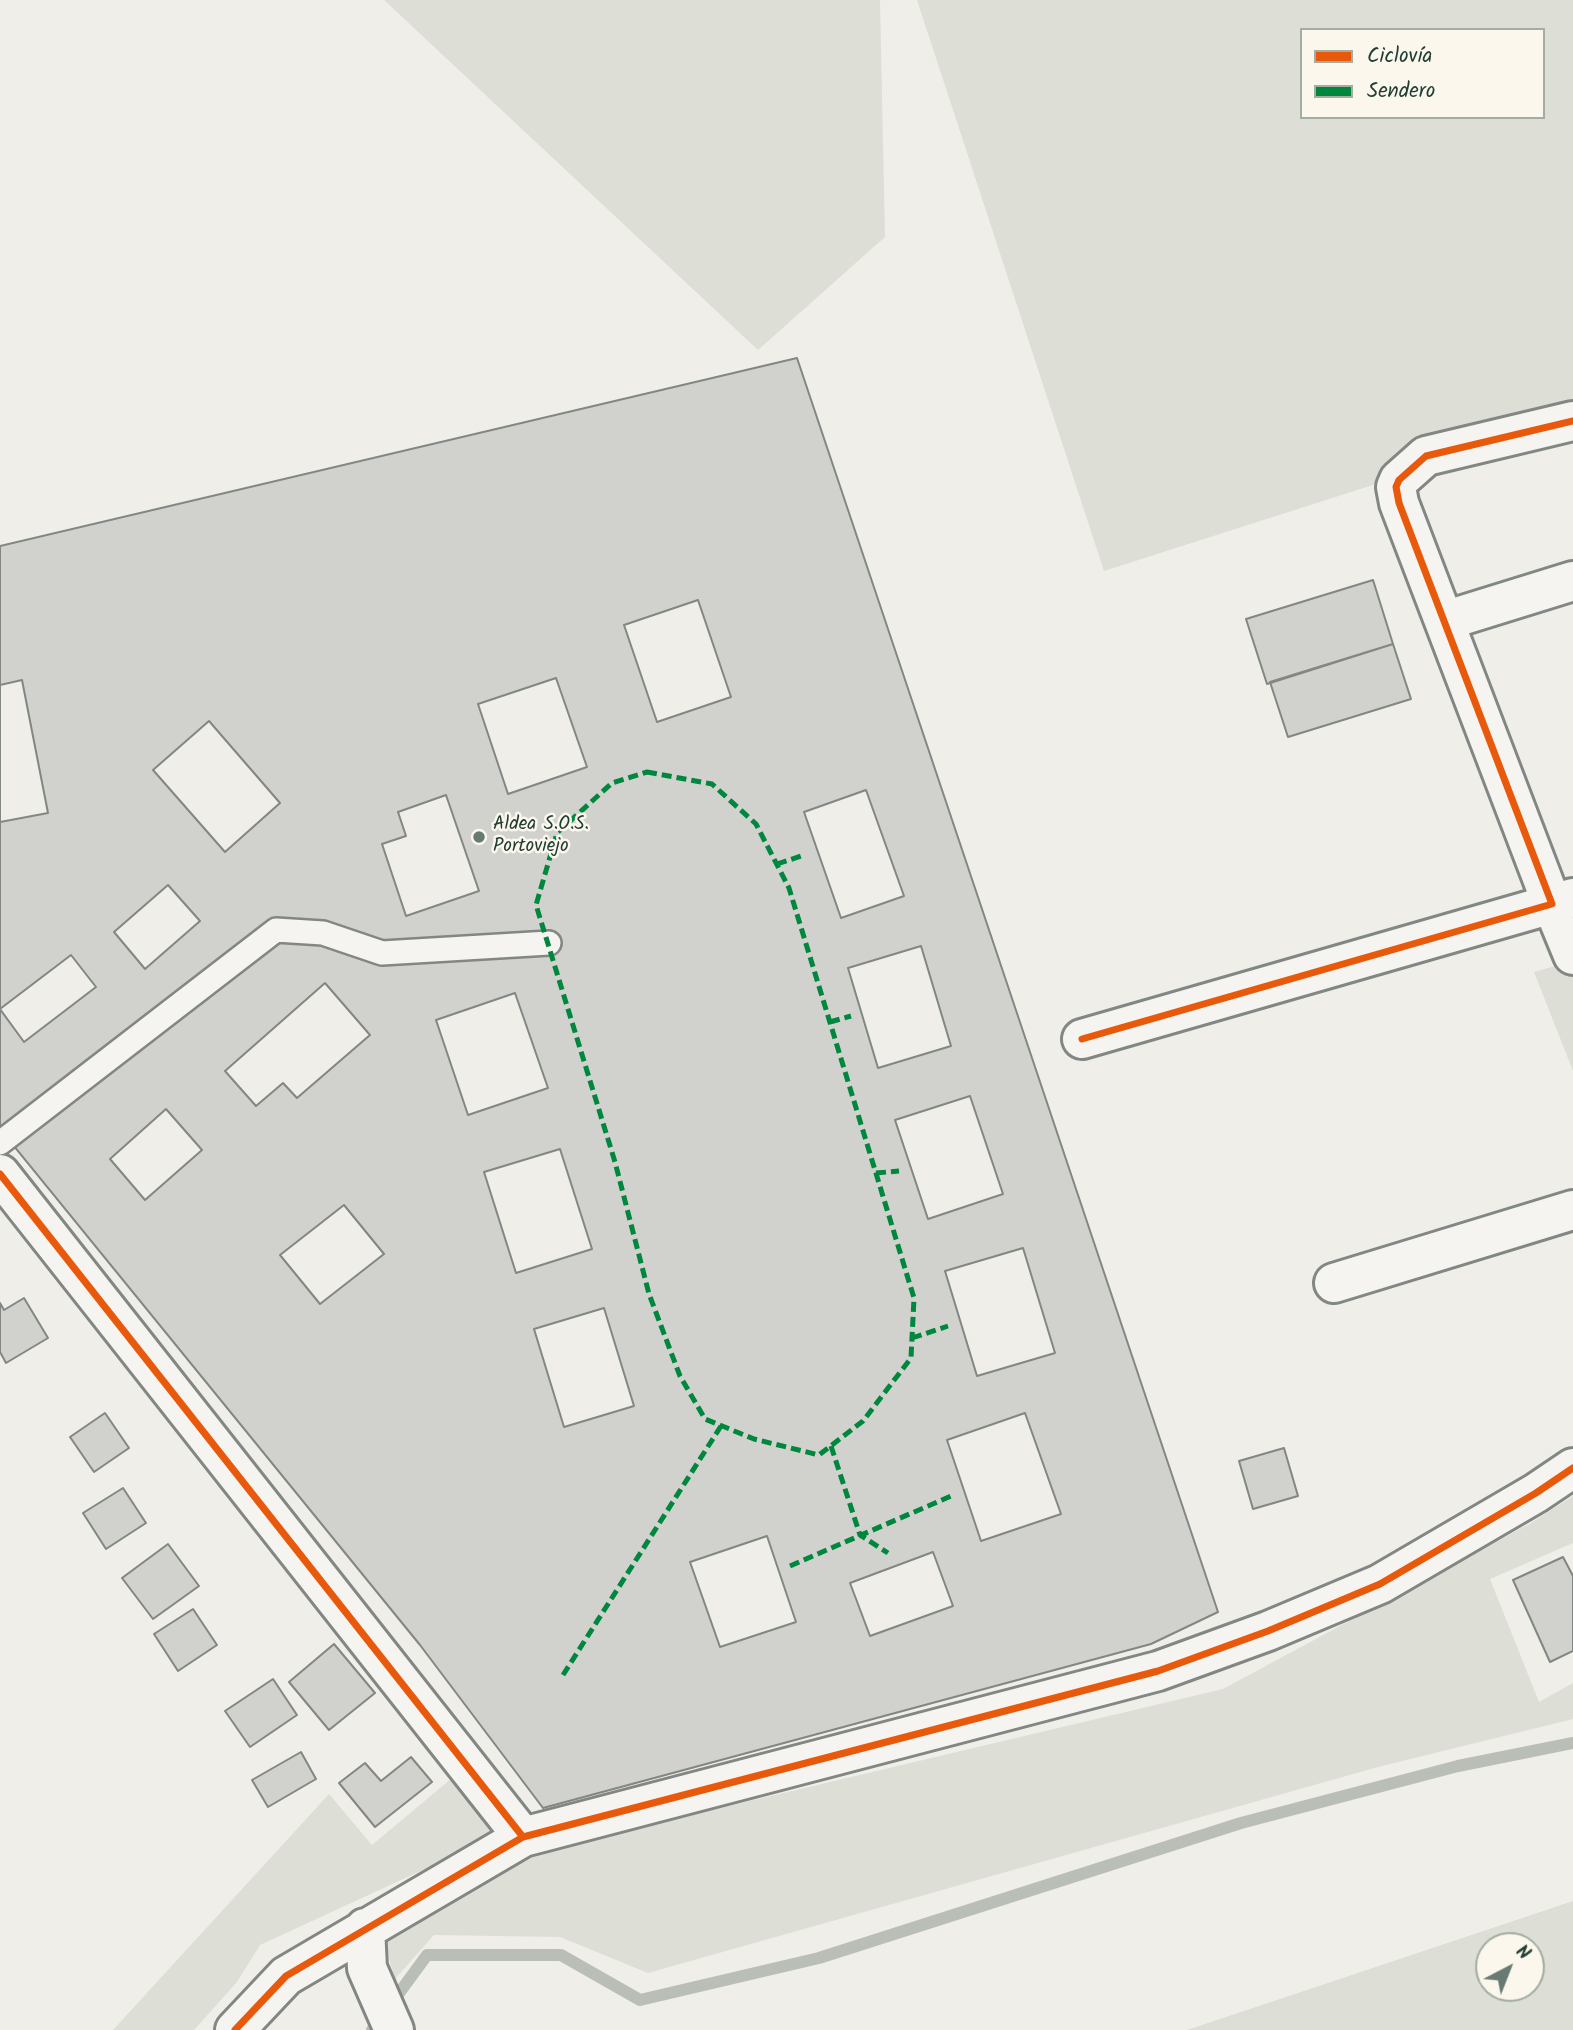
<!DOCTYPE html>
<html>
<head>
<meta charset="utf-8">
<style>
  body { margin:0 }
  #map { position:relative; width:1573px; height:2030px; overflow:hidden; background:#efeee8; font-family:Kalam,sans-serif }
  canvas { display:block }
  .legend { position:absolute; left:1300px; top:28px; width:245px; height:91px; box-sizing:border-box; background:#fbf7ec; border:2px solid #a3ada2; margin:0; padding:9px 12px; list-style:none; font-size:21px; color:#1f3d34 }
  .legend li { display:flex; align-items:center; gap:14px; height:35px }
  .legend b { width:35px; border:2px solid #a3ada2 }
  .north { position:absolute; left:1475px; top:1932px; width:70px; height:70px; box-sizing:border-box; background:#fbf7ec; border:2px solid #a3ada2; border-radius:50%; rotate:42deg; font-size:19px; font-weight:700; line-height:28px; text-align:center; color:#1f3d34 }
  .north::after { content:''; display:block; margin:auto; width:24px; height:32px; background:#687b73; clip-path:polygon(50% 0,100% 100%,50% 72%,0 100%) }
</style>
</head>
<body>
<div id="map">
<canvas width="1573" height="2030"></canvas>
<ul class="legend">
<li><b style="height:9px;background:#e8590c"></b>Ciclovía</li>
<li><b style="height:9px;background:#00873e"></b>Sendero</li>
</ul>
<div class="north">N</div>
</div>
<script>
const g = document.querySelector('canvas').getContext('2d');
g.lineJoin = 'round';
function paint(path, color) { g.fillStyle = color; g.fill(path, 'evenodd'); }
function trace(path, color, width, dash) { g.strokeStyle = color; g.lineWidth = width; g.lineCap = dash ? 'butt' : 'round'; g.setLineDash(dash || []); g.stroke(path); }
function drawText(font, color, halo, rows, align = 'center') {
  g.font = font + ' Kalam,sans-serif'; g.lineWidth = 5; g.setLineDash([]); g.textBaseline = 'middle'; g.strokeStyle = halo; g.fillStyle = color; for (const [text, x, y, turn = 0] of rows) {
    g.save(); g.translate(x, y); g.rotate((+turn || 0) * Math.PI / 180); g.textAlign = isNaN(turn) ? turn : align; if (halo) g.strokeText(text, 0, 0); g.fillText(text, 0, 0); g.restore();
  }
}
const green = new Path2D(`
  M384,0H880L885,237L758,350Z
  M917,0H1573V421L1104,571ZM1302,30H1543V117H1302Z
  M1573,961V1071L1534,972Z
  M1573,1496V1543L1490,1579L1539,1702L1573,1683V1719L1378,1767L648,1973L560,1937L434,1935L395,1979L379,1925L534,1852L1223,1689L1531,1523Z
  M452,1778L503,1833L260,1945L237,1982L194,2030H113L329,1794L372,1845Z
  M1573,1901V2030H1187ZM1531,1946V1988H1489V1946Z`);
const stream = new Path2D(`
  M372,2030L427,1955H561L640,2000L819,1958L1241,1823L1458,1766L1573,1743`);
const building = new Path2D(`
  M797,358L1218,1612L1151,1644L543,1808L420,1645L0,1129V546Z
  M1373,580L1393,644L1267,684L1246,619Z
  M698,600L731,697L657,722L624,625Z
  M1393,644L1411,699L1288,737L1270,682Z
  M556,678L587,767L508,794L478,704Z
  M22,680L48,813L0,822V685Z
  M209,721L280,803L225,852L153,770Z
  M866,790L904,896L841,918L804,812Z
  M446,795L479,891L406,916L382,844L406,836L398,812Z
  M168,885L200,921L145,969L114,932Z
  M921,946L951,1046L878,1068L848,968Z
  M71,955L96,987L24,1042L0,1009Z
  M325,983L370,1035L297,1098L283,1083L256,1106L225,1071Z
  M515,993L548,1088L468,1115L436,1020Z
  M970,1096L1003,1194L928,1219L895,1120Z
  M166,1109L202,1150L145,1200L110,1159Z
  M560,1149L592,1249L516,1273L484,1172Z
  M344,1205L384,1254L320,1304L280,1255Z
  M1023,1248L1055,1353L977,1376L945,1271Z
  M24,1298L48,1338L6,1363L0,1352V1303L4,1310Z
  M604,1308L634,1406L564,1427L534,1329Z
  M105,1413L129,1448L94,1472L70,1437Z
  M1025,1413L1061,1514L981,1541L947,1440Z
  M1284,1448L1298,1496L1253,1509L1239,1461Z
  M123,1488L146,1523L106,1549L83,1513Z
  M767,1536L796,1622L720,1647L690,1562Z
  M168,1544L199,1586L153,1619L122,1578Z
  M933,1552L953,1606L870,1636L850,1583Z
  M1563,1557L1573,1576V1651L1550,1662L1513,1580Z
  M193,1609L217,1645L178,1671L154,1634Z
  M334,1644L375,1693L329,1730L289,1682Z
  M273,1679L297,1715L250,1747L225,1711Z
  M301,1752L316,1779L268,1807L252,1780Z
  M411,1757L432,1782L375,1827L339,1783L365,1763L381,1781Z`);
const service = new Path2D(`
  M0,1143L276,930L323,933L382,953L549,943`);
const minor = new Path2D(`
  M1444,621L1573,581
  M1573,898L1552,904L1573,955
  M1082,1039L1552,904L1399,503L1396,487L1399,480L1426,456L1573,421
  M0,1174L523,1837
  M1334,1283L1573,1210
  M365,1928L367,1968L394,2030
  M235,2030L286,1976L523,1837L1158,1671L1268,1631L1380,1584L1536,1493L1573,1468`);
const quiet = new Path2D(`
  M647,772L712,784L756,824L789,888L914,1298L911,1358L863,1421L819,1455L754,1439L705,1419L680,1376L649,1294L615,1162L536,905L557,833L612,783Z
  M777,864L804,855
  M830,1022L851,1016
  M876,1173L899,1171
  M912,1338L948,1326
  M831,1446L860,1535L888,1553
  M790,1566L951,1496
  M563,1675L721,1426`);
const cycleway = new Path2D(`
  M1082,1039L1552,904L1399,503L1396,487L1399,480L1426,456L1573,421
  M0,1174L523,1837
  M235,2030L286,1976L523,1837L1158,1671L1268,1631L1380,1584L1536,1493L1573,1468`);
const markers = [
  [479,837,7,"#687b73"]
];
const poiNames = [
  ["Aldea S.O.S.",493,826],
  ["Portoviejo",493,848]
];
paint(green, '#dddfd6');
trace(stream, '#b9bfb6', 12);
paint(building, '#d1d1cd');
trace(building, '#828783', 2);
trace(service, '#828783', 28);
trace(minor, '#828783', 44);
trace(service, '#f5f4f0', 23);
trace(minor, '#f5f4f0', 38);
trace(quiet, '#00873e', 5, [10, 5]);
trace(cycleway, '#e8590c', 7);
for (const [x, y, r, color] of markers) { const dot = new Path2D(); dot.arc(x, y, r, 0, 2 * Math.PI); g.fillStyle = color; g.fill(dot); trace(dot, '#fbf7ec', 2.5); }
drawText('19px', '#1f3d34', '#fbf7ec', poiNames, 'left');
</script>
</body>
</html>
